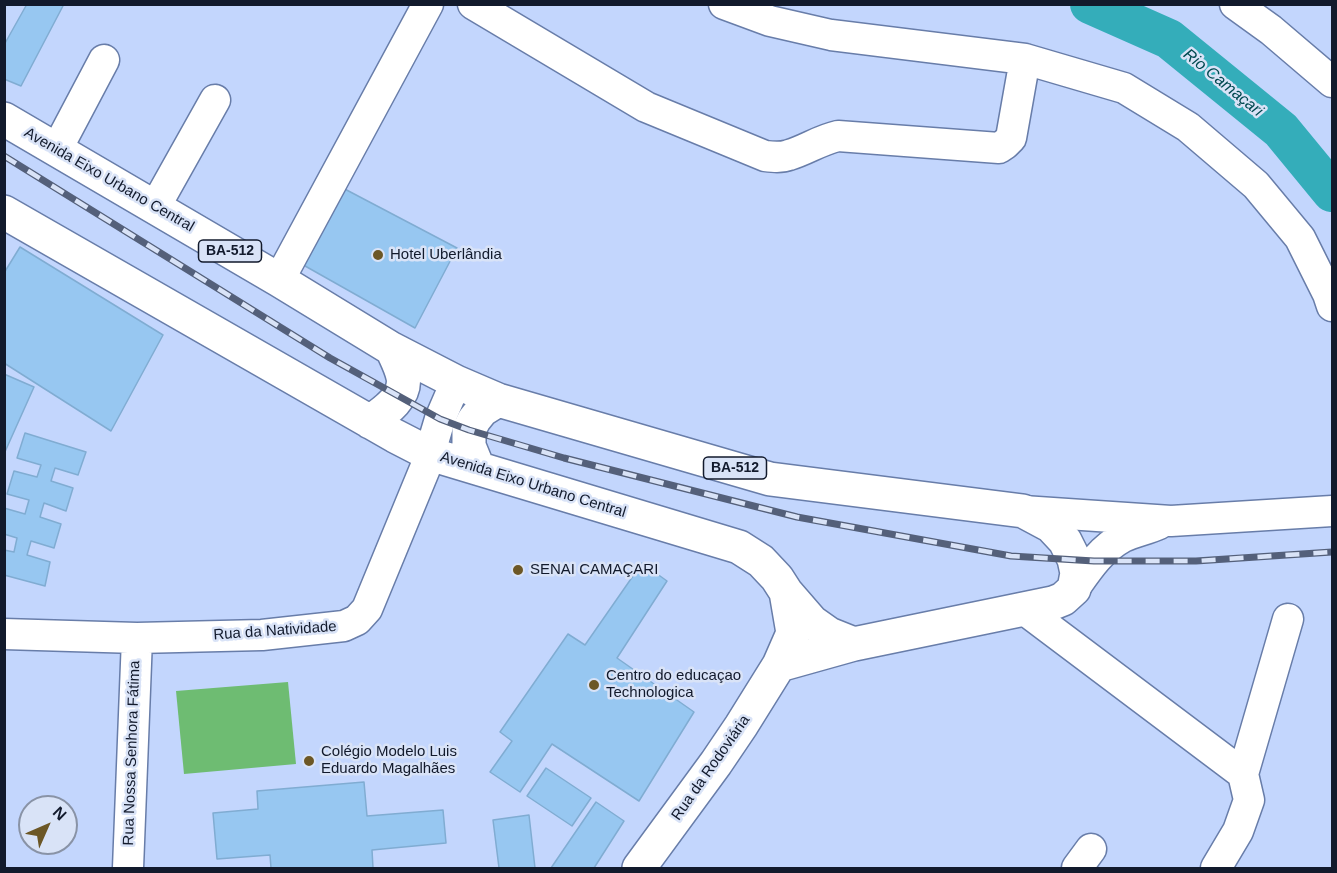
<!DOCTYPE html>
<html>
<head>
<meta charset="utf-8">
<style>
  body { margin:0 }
  #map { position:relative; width:1337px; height:873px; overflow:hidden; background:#c3d6fd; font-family:Helvetica,sans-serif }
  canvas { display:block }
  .frame { position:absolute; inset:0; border:6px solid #121a2c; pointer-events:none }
  .north { position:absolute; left:18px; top:795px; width:60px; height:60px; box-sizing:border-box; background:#d9e3f7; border:2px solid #8993a6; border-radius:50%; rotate:45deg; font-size:16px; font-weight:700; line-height:24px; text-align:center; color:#121a2c }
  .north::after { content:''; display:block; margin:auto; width:21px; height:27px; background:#6c5726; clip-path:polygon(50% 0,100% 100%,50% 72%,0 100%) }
</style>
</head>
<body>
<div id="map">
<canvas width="1337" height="873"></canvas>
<div class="frame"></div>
<div class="north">N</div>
</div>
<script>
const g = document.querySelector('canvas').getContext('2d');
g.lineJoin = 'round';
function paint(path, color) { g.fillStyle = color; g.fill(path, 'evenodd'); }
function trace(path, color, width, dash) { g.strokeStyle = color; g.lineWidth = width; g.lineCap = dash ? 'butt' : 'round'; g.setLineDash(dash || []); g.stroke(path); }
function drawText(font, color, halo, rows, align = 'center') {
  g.font = font + ' Helvetica,sans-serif'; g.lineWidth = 5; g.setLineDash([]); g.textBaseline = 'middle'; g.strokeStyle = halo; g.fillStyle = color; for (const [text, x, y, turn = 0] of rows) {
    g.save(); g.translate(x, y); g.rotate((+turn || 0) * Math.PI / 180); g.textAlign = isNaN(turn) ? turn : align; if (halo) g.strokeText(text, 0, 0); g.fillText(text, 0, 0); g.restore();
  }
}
const green = new Path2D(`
  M288,682L296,764L184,774L176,691Z`);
const river = new Path2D(`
  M1090,4L1169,39L1281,130L1332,192`);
const building = new Path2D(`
  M27,4H64L21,86L4,79V45Z
  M339,186L457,248L415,328L298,262Z
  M20,247L163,335L111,431L4,363V273Z
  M4,374L34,387L4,454Z
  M25,433L86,452L78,475L55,468L51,481L73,488L66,511L44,503L40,517L61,524L54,548L31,541L27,555L50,562L45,586L4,575V550L14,552L17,538L4,534V508L25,514L29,500L7,494L14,471L37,477L41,465L17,458Z
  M642,563L667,581L617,658L694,712L639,801L552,744L520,792L490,772L512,741L500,732L568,634L585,645Z
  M546,768L591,798L572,826L527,796Z
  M364,782L367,816L443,810L446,843L372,850L373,868H271L270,855L217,859L213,813L258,809L257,791Z
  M596,802L624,821L594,868H551Z
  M529,815L535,868H499L493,820Z`);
const minor = new Path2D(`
  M473,4L646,107L765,156C773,157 781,158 789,155C806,150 820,140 838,136L999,148L1005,144L1011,138L1025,59
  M724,4L770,21L831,35L1025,59L1124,88L1188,127L1256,185L1300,238L1328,294L1332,306
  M1235,4L1271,30L1332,82
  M57,149L104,60
  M155,207L215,100
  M279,280L428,4
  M1023,511L1171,521L1332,511
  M1074,589C1088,569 1101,549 1123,537C1134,532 1148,529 1159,524
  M1025,610L1243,774
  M4,634L137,638L262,635L344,626L357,620L367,609L426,466L440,419L456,382
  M1243,774L1288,619
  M128,868L137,638
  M1077,868L1091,849
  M1216,868L1238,831L1249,800L1243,774`);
const major = new Path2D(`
  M4,119L279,280L392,349L456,382L498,400L770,479L1023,511L1051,526L1065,541L1074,559L1077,573L1074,589L1063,599L1053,603L854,644L779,665
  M4,212L395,436L430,454L739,547L761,561L777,578L786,592L812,622L829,634L854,644
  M370,422C384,412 407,397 403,377C401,367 396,358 392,349
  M478,468L469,446V430L474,420L482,410L498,400
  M639,868L716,763L741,726L779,665L793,633L786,592`);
const rail = new Path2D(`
  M4,156L330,358L440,419L469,430L564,458L797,517L1011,556L1094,561H1196L1332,552`);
const markers = [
  [378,255,6,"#6c5726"],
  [518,570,6,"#6c5726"],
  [594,685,6,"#6c5726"],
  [309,761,6,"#6c5726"]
];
const shields = [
  [230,251,63],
  [735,468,63]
];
const shieldNames = [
  ["BA-512",230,251],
  ["BA-512",735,468]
];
const streetNames = [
  ["Avenida Eixo Urbano Central",109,180,30],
  ["Avenida Eixo Urbano Central",533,485,17],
  ["Rua da Natividade",275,631,-4],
  ["Rua Nossa Senhora Fátima",132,753,-88],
  ["Rua da Rodoviária",711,768,-55]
];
const poiNames = [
  ["Hotel Uberlândia",390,255],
  ["SENAI CAMAÇARI",530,570],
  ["Centro do educaçao",606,676],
  ["Technologica",606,693],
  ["Colégio Modelo Luis",321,752],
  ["Eduardo Magalhães",321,769]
];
const waterNames = [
  ["Rio Camaçari",1223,83,39]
];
paint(green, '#6ebc72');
trace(river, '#34adba', 40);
paint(building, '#97c7f1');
trace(building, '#80acd2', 1.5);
trace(minor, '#687da9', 33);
trace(major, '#687da9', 36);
trace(minor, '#fff', 30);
trace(major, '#fff', 33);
trace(rail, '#54607a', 7);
trace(rail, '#d9e3f7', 4.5, [14]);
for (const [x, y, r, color] of markers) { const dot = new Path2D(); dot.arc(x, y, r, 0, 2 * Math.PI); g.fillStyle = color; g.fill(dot); trace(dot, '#d9e3f7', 2); }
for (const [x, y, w] of shields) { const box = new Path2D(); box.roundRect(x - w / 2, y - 11, w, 22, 4.5); g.fillStyle = '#d9e3f7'; g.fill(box); trace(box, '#121a2c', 1.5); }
drawText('bold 14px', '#121a2c', null, shieldNames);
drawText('15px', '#121a2c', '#d9e3f7', streetNames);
drawText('15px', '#121a2c', '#d9e3f7', poiNames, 'left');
drawText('italic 16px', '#004950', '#d9e3f7', waterNames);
</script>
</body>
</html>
